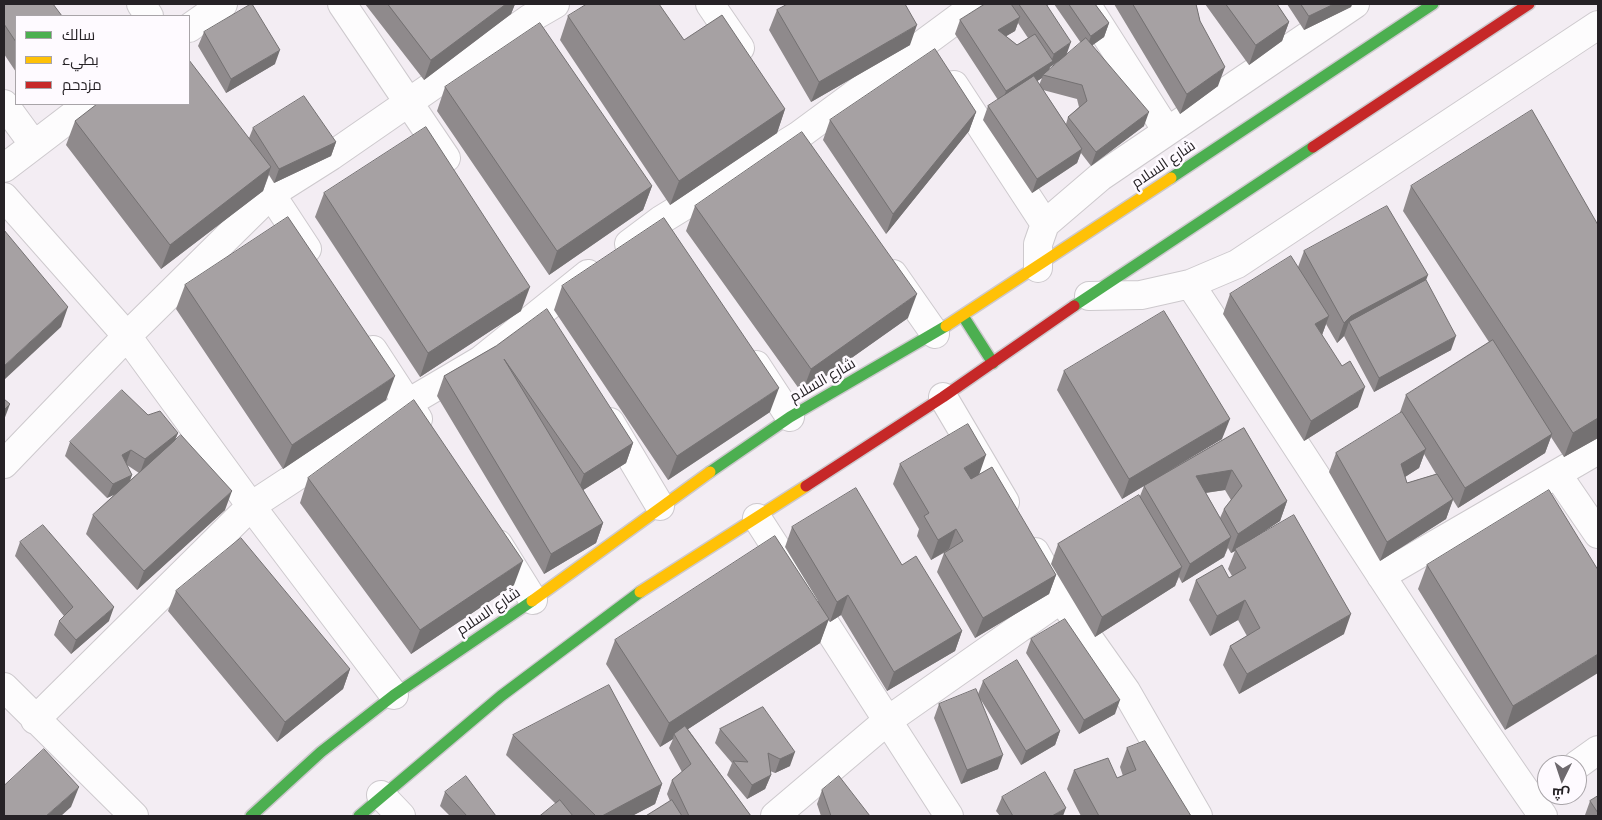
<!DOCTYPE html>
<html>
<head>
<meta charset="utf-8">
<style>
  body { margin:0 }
  #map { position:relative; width:1602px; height:820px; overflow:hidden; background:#f3edf3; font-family:"Roboto Condensed",Cairo,sans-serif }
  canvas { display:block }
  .frame { position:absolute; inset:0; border:5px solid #262226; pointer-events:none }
  .legend { position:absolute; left:15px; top:15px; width:175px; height:90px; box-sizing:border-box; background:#fefaff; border:1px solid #a8a4a8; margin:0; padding:6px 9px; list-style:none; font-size:15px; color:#262226 }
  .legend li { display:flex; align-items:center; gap:10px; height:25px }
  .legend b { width:25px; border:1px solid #a8a4a8 }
  .north { position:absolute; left:1537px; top:755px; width:50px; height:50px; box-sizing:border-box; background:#fefaff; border:1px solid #a8a4a8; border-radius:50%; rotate:184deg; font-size:14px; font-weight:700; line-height:20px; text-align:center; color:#262226 }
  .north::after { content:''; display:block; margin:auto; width:18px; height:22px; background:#6e696e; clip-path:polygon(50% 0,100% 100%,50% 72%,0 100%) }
</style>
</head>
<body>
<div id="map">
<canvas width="1602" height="820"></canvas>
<div class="frame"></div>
<ul class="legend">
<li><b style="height:6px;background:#4caf50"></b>سالك</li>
<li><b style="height:6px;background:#ffc107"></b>بطيء</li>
<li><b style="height:6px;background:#c62828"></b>مزدحم</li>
</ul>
<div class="north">ش</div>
</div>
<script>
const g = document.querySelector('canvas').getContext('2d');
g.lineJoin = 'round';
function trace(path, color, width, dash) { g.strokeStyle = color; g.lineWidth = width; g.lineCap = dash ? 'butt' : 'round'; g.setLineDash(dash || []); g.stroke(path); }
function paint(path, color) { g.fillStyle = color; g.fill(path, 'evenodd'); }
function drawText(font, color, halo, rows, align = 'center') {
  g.font = font + ' "Roboto Condensed",Cairo,sans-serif'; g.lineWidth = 5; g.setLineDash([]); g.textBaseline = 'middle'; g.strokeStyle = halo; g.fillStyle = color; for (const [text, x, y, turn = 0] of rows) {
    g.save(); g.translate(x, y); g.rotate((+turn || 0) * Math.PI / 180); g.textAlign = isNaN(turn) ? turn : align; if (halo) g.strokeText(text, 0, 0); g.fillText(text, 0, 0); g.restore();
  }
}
const street = new Path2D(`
  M141,4L149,16
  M342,4L446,158
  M710,4L740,48
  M1086,4L1167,131
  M189,28L223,4
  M954,85L1045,224
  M4,104L34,145
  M4,168L88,104
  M261,179L307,249
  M4,197L127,336L251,506L394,695
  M629,244L661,220L798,136L977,4
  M1038,268V244L1045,224L1100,177L1355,4
  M893,274L935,334
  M1190,284C1308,461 1421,642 1543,816
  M1089,296L1141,295L1190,284L1237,264L1598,25
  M373,350L418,419
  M756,365L790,417
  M943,397L1005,502
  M610,422L660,506
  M4,464L127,336L271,194L331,156L529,19L555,4
  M1557,474L1598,534
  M757,518L949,816
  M498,544L533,600
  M1035,552L1061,599L1126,691L1198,816
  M1381,576L1598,450
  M4,687L134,816
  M35,720L251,506L408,403L481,360L588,274
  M1577,765L1598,750
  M381,795L401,816
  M775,816L887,721L1061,599`);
const fast = new Path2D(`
  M1171,178L1433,4
  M1074,306L1313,147
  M963,316L993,363
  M710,472L790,417L946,326
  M251,816L321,752L394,695L532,601
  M359,816L501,696L640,592`);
const slow = new Path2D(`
  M946,326L1171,178
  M640,592L806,486
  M532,601L710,472`);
const jam = new Path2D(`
  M1313,147L1529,4
  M806,486L943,397L1074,306`);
const wall = new Path2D(`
  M4,4L16,16V72L4,54Z
  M365,4H515L511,14L424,80Z
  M985,4H1050L1047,6L1067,55L1081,43L1054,4H1095L1109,23L1104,37L1092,45L1144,126L1091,166L1081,153L1077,163L1032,193L983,120L988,106L998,100L955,34L960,20ZM1018,23L1028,38L1017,45L1006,36L1015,31ZM1061,60L1049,70L1050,67ZM1042,78L1039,85L1037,81ZM1043,90L1077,99L1079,107L1068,117L1066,124Z
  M1114,4H1196L1200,21L1218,86L1180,114Z
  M1205,4H1277L1289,22L1282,41L1249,65Z
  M1287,4H1352L1351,7L1304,30Z
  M777,10L910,45L811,102L769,30Z
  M568,16L684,40L785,109L777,133L670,205L560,40Z
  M204,32L275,64L226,93L198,46Z
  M445,87L652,186L643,210L549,275L437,111Z
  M976,112L969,131L886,234L823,140L830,120Z
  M75,121L249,138L253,128L336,142L331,156L274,183L269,175L263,191L161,269L66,145Z
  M1411,186L1598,225V438L1564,457L1551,437L1545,453L1458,508L1453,500L1446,519L1380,561L1329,472L1336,453L1399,415L1406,395L1489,342L1403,211ZM1424,454L1436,474L1407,483L1405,477L1419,468Z
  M324,193L521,311L420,377L315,217Z
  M695,206L908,318L802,393L686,231Z
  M1304,251L1426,280L1451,350L1374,392L1344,336L1337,343L1326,324L1322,335L1358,407L1304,441L1223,314L1230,294L1298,267Z
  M185,285L386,400L283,469L176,309Z
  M562,286L770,412L668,480L554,310Z
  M496,346L633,443L626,463L583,490L603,523L596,543L544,574L437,396L444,376Z
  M1064,371L1222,439L1163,474L1244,428L1287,501L1280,521L1251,540L1344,634L1239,694L1223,665L1230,646L1247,636L1238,620L1210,636L1189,600L1196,580L1229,578L1232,576L1228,569L1235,551L1231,553L1228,548L1224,557L1182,583L1179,577L1175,586L1095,637L1051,564L1058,544L1140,496L1144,486L1122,499L1057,390ZM1225,490L1231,500L1224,509L1220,518L1206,493Z
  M148,415L178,433L175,440L225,510L137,590L86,534L93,515L115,494L107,498L65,456L70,442ZM127,465L139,473L129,481L132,475Z
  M900,464L979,474L1056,575L1049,594L975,638L937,572L944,553L949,550L931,560L917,536L919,529L893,484Z
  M308,478L514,585L411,654L300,503Z
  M792,527L902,565L962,631L955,651L887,691L841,615L830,622L828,620L820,643L688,729L751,816H646L670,801L667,794L672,780L682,772L669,748L673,739L660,747L606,664L615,640L818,601L785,547Z
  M20,542L109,621L71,654L54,635L59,621L64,616L15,556Z
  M1427,565L1598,570L1505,730L1418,589Z
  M176,591L350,669L343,689L277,742L168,611Z
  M1031,639L1115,714L1079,734L1026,653Z
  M983,681L1060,731L1055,745L1021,765L981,700L998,769L961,784L934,718L939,704L978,694Z
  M763,707L790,766L775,773L770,771L771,775L765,789L747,799L727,775L732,763L715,743L720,729Z
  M513,735L662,784L655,804L632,816H540L556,804L506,755Z
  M1127,748L1191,816H1081L1067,789L1074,770L1117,778L1123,776L1120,767Z
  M822,790L870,816H821L817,804Z
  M445,792L496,816H450L440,806Z
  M1598,796V816H1586L1585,815L1590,801Z
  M1002,797L1063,816H1000L996,811Z`);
const shadedWall = new Path2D(`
  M506,4H515L511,14L424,80L431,60Z
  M1334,4H1352L1351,7L1304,30L1309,16Z
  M1020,17L1015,31L993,44L998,30Z
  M1289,22L1282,41L1249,65L1256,45Z
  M1109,23L1104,37L1086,50L1091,36Z
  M917,25L910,45L811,102L819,82Z
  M1071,42L1066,56L1050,67L1047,75H1043L1042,78L1001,105L1006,91L1051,62L1054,54Z
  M280,50L275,64L226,93L231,79Z
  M1225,67L1218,86L1180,114L1187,94Z
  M785,109L777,133L670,205L679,181Z
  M976,112L969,131L886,234L893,214Z
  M1149,112L1144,126L1091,166L1096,152Z
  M336,142L331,156L274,183L279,169Z
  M1082,149L1077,163L1032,193L1037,179Z
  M271,167L263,191L161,269L170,245Z
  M652,186L643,210L549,275L557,251Z
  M1428,275L1421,294L1349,322L1344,336L1337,343L1344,323L1351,316Z
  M530,287L521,311L420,377L428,353Z
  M917,294L908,318L802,393L811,369Z
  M68,307L61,327L4,380V366Z
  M1329,316L1322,335L1315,324Z
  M1456,336L1451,350L1374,392L1379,378Z
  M395,376L386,400L283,469L292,445Z
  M1365,387L1358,407L1304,441L1311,421Z
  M779,388L770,412L668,480L677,456Z
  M10,404L4,420V410Z
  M1598,418V438L1564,457L1573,433Z
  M1230,419L1222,439L1122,499L1129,479Z
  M178,433L172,447L140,473L145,459Z
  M1552,434L1545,453L1458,508L1465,488Z
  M633,443L626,463L577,494L584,474Z
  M1426,449L1419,468L1394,484L1401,464Z
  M131,450L126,464L122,455Z
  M986,455L979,475L957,487L964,468Z
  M1232,470L1225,490L1189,495L1196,476Z
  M132,475L127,489L107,498L113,484Z
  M232,491L225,510L137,590L144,571Z
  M1453,499L1446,519L1380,561L1387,542Z
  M1287,501L1280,521L1236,550L1235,549V551L1231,553L1238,534Z
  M603,523L596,543L544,574L551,554Z
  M956,529L949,549L931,560L938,540Z
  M1231,537L1224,557L1182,583L1190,564Z
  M523,561L514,585L411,654L420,630Z
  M1182,567L1175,586L1095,637L1102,617Z
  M1056,575L1049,594L975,638L983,618Z
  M848,595L841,615L830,622L837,602Z
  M1245,600L1238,620L1210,636L1217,616Z
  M114,607L109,621L71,654L76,640Z
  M1351,614L1344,634L1239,694L1247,674Z
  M829,619L820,643L676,737L674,734L673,739L660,747L669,723Z
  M962,631L955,651L887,691L894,672Z
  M1598,654V673L1505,730L1513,706Z
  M350,669L343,689L277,742L285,722Z
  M1120,700L1115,714L1079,734L1084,720Z
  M1060,731L1055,745L1021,765L1026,751Z
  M795,752L790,766L775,773L780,759Z
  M1003,755L998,769L961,784L967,770Z
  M771,775L765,789L747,799L752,785Z
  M662,784L655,804L632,816H602Z
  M79,787L71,807L61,816H46Z
  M1066,808L1063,816H1052Z`);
const building = new Path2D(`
  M4,4H53L62,16H16V42L4,24Z
  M251,4H252L280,50L231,79L204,32Z
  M388,4H506L431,60Z
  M587,4H659L684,40L722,15L785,109L679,181L568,16Z
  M788,4H905L917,25L819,82L777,10Z
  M985,4H1011L1020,17L998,30L1017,45L1035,34L1053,61L1006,91L960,20Z
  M1019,4H1046L1071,42L1054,54Z
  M1069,4H1095L1109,23L1091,36Z
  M1133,4H1196L1200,21L1225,67L1187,94Z
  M1226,4H1277L1289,22L1256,45Z
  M1301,4H1334L1309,16Z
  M540,23L652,186L557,251L445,87Z
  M1086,38L1149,112L1096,152L1068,117L1087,101L1082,85L1043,75Z
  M935,49L976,112L893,214L830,120Z
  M189,60L271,167L170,245L75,121L97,104H189Z
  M1034,76L1082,149L1037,179L988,106Z
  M304,96L336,142L279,169L253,128Z
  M1532,110L1598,225V418L1573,433L1411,186Z
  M426,127L530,287L428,353L324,193Z
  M802,132L917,294L811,369L695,206Z
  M1387,206L1428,275L1351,316L1344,323L1304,251Z
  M288,217L395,376L292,445L185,285Z
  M664,218L779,388L677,456L562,286Z
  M4,230L68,307L4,366Z
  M1291,256L1329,316L1315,324L1342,366L1350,361L1365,387L1311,421L1230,294Z
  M1426,280L1456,336L1379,378L1349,322Z
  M547,309L633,443L584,474L504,359L603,523L551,554L444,376L496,346Z
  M1164,311L1230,419L1129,479L1064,371Z
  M1493,340L1552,434L1465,488L1406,395Z
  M122,390L148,415L160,411L178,433L145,459L131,450L122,455L132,475L113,484L70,442Z
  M4,399L10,404L4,410Z
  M414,400L523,561L420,630L308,478Z
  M1402,412L1426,449L1401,464L1407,483L1437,474L1453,499L1387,542L1336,453Z
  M968,424L986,455L964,468L971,479L992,467L1056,575L983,618L944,553L963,541L956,529L938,540L924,516L929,513L900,464Z
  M1244,428L1287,501L1238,534L1224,509L1242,486L1232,470L1196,476L1231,537L1190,564L1144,486Z
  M181,435L232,491L144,571L93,515Z
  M856,488L902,565L916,556L962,631L894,672L848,595L837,602L792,527Z
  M1549,490L1598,570V654L1513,706L1427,565Z
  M1139,495L1182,567L1102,617L1058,544Z
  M1294,515L1351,614L1247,674L1230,646L1260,628L1245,600L1217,616L1196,580L1222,565L1229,578L1246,568L1235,549Z
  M43,525L114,607L76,640L59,621L73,607L20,542Z
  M775,536L829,619L669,723L615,640Z
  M241,538L350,669L285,722L176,591Z
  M1065,619L1120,700L1084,720L1031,639Z
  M1017,660L1060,731L1026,751L983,681Z
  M609,685L662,784L602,816H596L513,735Z
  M976,689L1003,755L967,770L939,704Z
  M763,707L795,752L780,759L768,753L771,775L752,785L733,761L748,762L720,729Z
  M685,726L751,816H689L672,780L691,764L674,734Z
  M1145,741L1191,816H1099L1074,770L1108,758L1117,778L1136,770L1127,748Z
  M44,749L79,787L46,816H4V786Z
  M1045,772L1066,808L1052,816H1013L1002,797Z
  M466,776L496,816H467L445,792Z
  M839,776L870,816H831L822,790Z
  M1598,796V813L1590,801Z
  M560,800L573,816H540Z
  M672,800L682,816H646Z`);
const streetNames = [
  ["شارع السلام",1164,165,-34],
  ["شارع السلام",823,381,-30],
  ["شارع السلام",489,612,-34]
];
trace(street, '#cdc9cd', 30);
trace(fast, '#cdc9cd', 14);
trace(slow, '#cdc9cd', 14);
trace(jam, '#cdc9cd', 14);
trace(street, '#fdfcfd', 28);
trace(fast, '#4caf50', 11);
trace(slow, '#ffc107', 11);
trace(jam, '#c62828', 11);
paint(wall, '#8f8a8c');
paint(shadedWall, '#747172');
paint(building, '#a6a1a3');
trace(building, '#747172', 1);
drawText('15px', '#262226', '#fefaff', streetNames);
</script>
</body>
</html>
